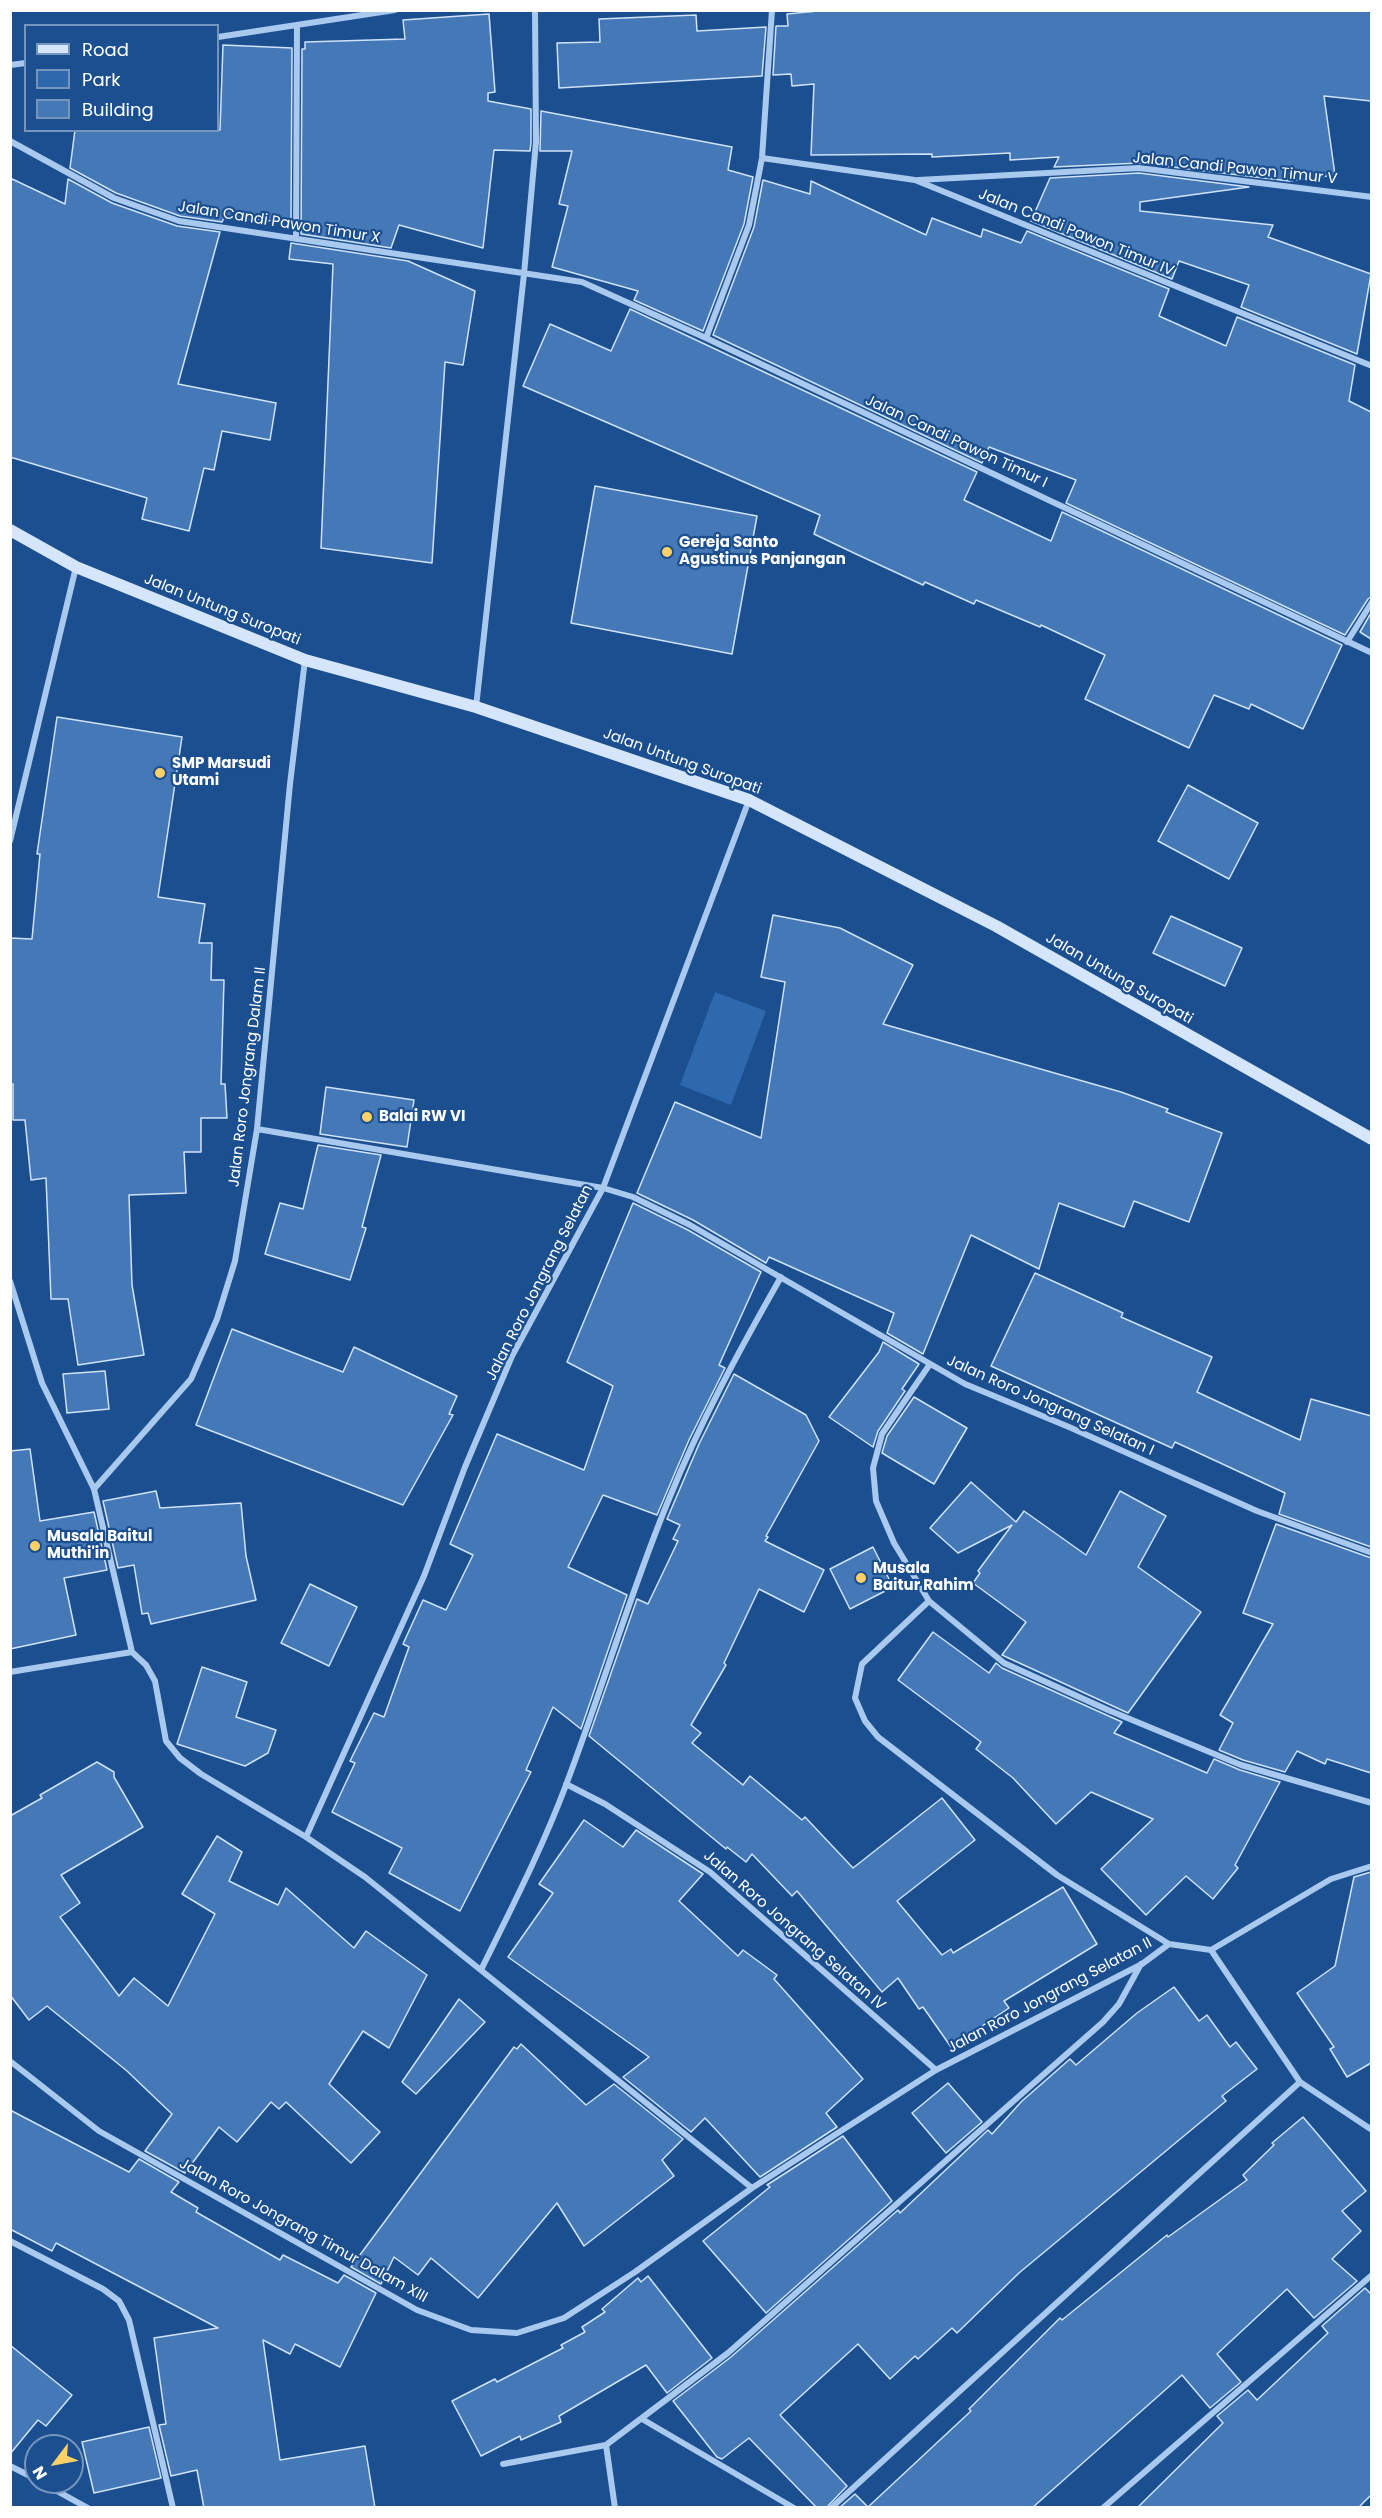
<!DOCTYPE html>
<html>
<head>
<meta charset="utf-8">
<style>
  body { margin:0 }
  #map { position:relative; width:1382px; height:2518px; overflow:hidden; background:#1b4f8f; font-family:Poppins,sans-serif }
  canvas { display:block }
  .frame { position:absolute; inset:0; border:12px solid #fff; pointer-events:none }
  .legend { position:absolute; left:24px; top:24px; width:195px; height:108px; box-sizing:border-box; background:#1b4f8f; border:2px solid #7695bc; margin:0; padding:8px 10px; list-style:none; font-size:18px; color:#fff }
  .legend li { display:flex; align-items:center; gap:12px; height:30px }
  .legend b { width:30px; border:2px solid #7695bc }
  .north { position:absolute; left:24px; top:2434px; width:60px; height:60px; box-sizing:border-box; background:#1b4f8f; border:2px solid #7695bc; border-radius:50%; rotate:238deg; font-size:16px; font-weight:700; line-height:24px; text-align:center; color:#fff }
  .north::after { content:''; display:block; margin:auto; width:21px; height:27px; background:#ffd166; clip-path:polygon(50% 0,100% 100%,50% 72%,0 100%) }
</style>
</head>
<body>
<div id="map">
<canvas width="1382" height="2518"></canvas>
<div class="frame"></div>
<ul class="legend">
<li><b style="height:8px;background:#d6e6fa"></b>Road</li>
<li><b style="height:16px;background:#2e69ad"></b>Park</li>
<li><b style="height:16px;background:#4478b7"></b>Building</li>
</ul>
<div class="north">N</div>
</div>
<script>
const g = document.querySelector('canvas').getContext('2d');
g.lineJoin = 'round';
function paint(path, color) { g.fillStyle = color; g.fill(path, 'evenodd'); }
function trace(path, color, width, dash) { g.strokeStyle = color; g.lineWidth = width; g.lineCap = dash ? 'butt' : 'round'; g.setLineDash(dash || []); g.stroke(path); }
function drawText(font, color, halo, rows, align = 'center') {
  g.font = font + ' Poppins,sans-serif'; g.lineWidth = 4.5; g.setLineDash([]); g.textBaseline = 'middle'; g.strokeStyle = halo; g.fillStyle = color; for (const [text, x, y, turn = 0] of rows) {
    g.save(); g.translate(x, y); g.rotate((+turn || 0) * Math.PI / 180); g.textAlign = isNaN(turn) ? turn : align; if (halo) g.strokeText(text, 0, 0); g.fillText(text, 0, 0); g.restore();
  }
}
const green = new Path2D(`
  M715,992L766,1011L731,1105L680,1085Z`);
const building = new Path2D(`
  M828,10H1371V101L1324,96L1335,175L1289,181L1139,163L1054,167L1059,157L1010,160V153L932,157V154L811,155L814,84L792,86L791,74L773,75L776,26H788L787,14Z
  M489,14L495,92L488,93V101L531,109V142L530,151L494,150L483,248L399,225L391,248L301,234L302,49H305V42L405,39L403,20Z
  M696,15L697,31L766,27L762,76L559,88L557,43L600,42L599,19Z
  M223,45L292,48L291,222L224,218L222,222L180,216L116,193L70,168L75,130H220Z
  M541,111L732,147L728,170L753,177L744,224L703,331L634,300L638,291L552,267L568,206L559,204L572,151H540Z
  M1139,173L1249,187L1140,202V211L1273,225L1268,237L1371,274L1357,354L1241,307L1249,285L1179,261L1172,279L1031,221L1050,178Z
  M10,178L65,204L68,179L112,203L177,226L220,232L178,384L276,403L270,440L222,431L214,470L204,468L189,531L142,519L147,498L10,457Z
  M763,180L810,194L811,181L926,235L932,218L981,237L983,229L1021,243L1027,231L1169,289L1159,316L1226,346L1237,317L1355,365L1349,401L1371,412V597L1368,599L1345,635L1066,503L1076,480L989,447L982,463L713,335L754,227Z
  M291,243L408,261L475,291L463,365L445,362L432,563L321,548L333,264L289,259Z
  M630,309L977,472L964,500L1051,541L1062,512L1342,645L1303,729L1251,704L1249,709L1214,695L1189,748L1085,699L1105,655L1041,625L1040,627L976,600L974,604L925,582L923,585L856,554L814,534L820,515L523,386L550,324L611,351Z
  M595,486L757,516L732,654L571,623Z
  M1371,613V639L1360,632Z
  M57,717L182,737L158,897L205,904L199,943H212L211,980H224L221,1084H225L227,1118H201V1152H184L186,1193L129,1195L132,1285L144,1355L78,1365L68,1299H51L46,1178L31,1180L25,1120H13V1084H10V938L32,939L40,854H37Z
  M1188,785L1258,823L1229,879L1158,841Z
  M773,915L840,928L913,965L883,1024L1121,1092L1168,1109L1166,1112L1222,1133L1189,1222L1134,1201L1124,1227L1059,1203L1039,1269L971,1235L923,1354L887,1333L894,1313L769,1257L766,1263L693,1220L637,1193L675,1102L761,1138L785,982L761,977Z
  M1171,916L1242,948L1225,986L1153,953Z
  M326,1087L414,1100L407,1147L320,1134Z
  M318,1145L381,1155L362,1227L366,1228L350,1280L265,1254L280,1203L303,1209Z
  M633,1203L688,1230L761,1272L719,1365L725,1368L689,1440L657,1515L603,1495L568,1567L627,1595L581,1729L553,1707L526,1770L531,1772L460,1911L389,1873L402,1848L332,1812L355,1763L350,1761L374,1713L384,1717L409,1647L403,1644L423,1600L446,1610L473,1555L450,1544L497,1434L584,1470L613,1386L567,1362Z
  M1035,1273L1123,1313L1121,1317L1212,1357L1197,1392L1300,1440L1311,1399L1371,1416V1547L1279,1514L1285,1493L1175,1442L1172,1448L991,1366Z
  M232,1329L343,1372L354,1347L457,1396L449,1414L453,1415L403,1505L196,1425Z
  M883,1342L919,1364L902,1389L905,1391L878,1431L873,1447L829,1417L879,1352Z
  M105,1371L109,1409L67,1413L63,1374Z
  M734,1374L806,1415L819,1441L766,1536L768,1537L765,1541L824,1570L804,1612L759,1589L724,1663L726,1665L691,1725L701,1733L692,1743L743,1785L750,1776L802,1820L805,1817L853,1868L942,1798L975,1840L897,1901L942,1955L951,1949L953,1953L1063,1887L1097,1944L1004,2001L1009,2008L951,2047L923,2007L919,2009L898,1978L882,1992L797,1891L792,1896L752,1854L746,1862L727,1847L726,1849L589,1736L637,1599L648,1604L678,1541L673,1539L680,1525L667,1519L699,1444Z
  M914,1397L967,1428L934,1484L882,1453L887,1436Z
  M30,1449L40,1521L94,1512L107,1570L64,1578L76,1635L10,1649V1451Z
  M971,1482L1016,1522L1024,1511L1086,1555L1120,1491L1166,1516L1138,1567L1201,1612L1128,1713L1002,1655L1026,1622L973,1583L980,1573L978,1571L1012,1525L958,1553L930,1528Z
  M156,1491L160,1508L241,1503L246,1556L256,1600L151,1624L148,1613L142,1614L134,1565L118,1568L103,1501Z
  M1276,1524L1371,1558V1773L1327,1759L1325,1764L1297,1751L1285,1772L1243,1760L1219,1750L1233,1723L1220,1715L1273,1624L1243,1613Z
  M873,1547L893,1587L850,1609L830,1569Z
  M310,1584L357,1607L329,1666L281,1643Z
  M933,1632L989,1673L996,1663L1002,1668L1122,1722L1114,1733L1207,1773L1214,1759L1240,1770L1280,1782L1235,1865L1238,1868L1213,1899L1186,1876L1146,1915L1101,1869L1153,1819L1091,1792L1056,1824L1013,1778L976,1749L981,1742L898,1680Z
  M202,1667L247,1682L236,1717L276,1730L268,1753L245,1766L177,1744Z
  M97,1762L114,1772V1777L143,1827L61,1875L80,1903L60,1917L119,1996L134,1978L168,2006L215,1914L182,1894L217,1836L242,1852L229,1881L278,1905L286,1888L354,1948L366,1931L427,1975L389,2048L363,2031L329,2084L380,2132L351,2163L286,2102L279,2109L271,2102L237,2142L219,2127L185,2173L145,2151L172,2114L127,2071L47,2006L29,2020L10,1995V1816L42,1798L40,1795Z
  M584,1820L623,1847L636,1830L703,1874L679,1901L738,1956L743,1950L777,1975L774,1979L863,2079L826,2113L837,2127L760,2177L705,2118L691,2132L623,2077L649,2057L508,1957L553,1893L539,1884Z
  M1371,1872V2063L1347,2077L1330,2049L1334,2047L1297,1993L1335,1966L1354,1877Z
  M1174,1987L1199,2021L1207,2015L1230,2047L1236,2042L1257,2069L1222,2096L1226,2101L1019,2273L957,2333L952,2328L918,2359L915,2356L890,2379L858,2344L780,2415L847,2486L826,2508H817L749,2438L722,2459L717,2457L673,2401L731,2357L898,2210L900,2213L988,2130L992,2134L1022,2101L1070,2059L1076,2065L1137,2013Z
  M459,1999L485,2022L416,2094L402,2082Z
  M521,2044L586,2105L614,2084L683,2139L662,2160L674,2176L584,2246L557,2203L478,2298L431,2258L418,2275L394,2257L381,2284L351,2267L514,2047L517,2049Z
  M948,2083L982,2122L946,2153L912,2113Z
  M10,2110L129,2172L139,2159L179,2182L171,2192L198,2208L196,2212L280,2260L283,2255L338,2283L344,2275L376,2293L340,2367L295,2344L290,2354L263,2340L280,2460L365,2446L375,2508H204L197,2470L171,2476L159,2425L166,2424L154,2338L218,2328L56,2243L52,2251L10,2229Z
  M1303,2117L1366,2191L1342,2211L1361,2231L1332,2259L1357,2281L1314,2318L1287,2289L1217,2354L1241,2382L1210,2408L1182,2375L1032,2508H839L855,2494L868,2507L971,2411L969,2409L1060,2318L1062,2320L1167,2235L1168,2237L1247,2180L1243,2175L1274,2145L1272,2143Z
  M843,2136L892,2201L766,2313L703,2241L770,2187L767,2185Z
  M648,2276L712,2358L667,2393L646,2365L559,2416L561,2422L521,2440L520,2436L481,2456L452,2401L495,2379L497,2382L563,2348L561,2345L585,2332L582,2327L605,2312L602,2309L638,2278L641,2282Z
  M1365,2288L1371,2294V2495L1358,2508H1137L1223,2423L1217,2416L1248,2390L1257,2400L1328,2333L1322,2326Z
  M10,2345L72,2395L46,2426L38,2420L10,2454Z
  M149,2427L161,2478L94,2493L82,2442Z`);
const street = new Path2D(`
  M218,37L395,10
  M10,65L26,63
  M10,141L114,198L179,221L582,282L706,338L1372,653
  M762,158L915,180L1372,366
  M918,180L1139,168L1372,197
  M296,239L297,26
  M706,338L749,225L762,158L772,10
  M1347,642L1372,602
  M476,707L524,274L536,142L535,10
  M10,841L76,567
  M257,1129L603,1188L633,1197L690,1225L965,1384L1069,1427L1257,1511L1372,1553
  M10,1281L42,1383L94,1489L132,1652L146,1665L155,1681L166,1741L180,1758L201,1774L306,1837L365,1877L752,2188
  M930,1364L882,1434L873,1468L876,1501L894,1543L929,1601L1004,1663L1108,1710L1241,1765L1372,1803
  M94,1489L191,1379L217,1319L235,1261L257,1129L290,784L305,660
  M929,1601L862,1664L855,1698L865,1721L878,1737L1057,1875L1169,1944
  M10,1672L132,1652
  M566,1784L605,1804L710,1872L936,2070
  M306,1837L424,1576L465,1467L512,1356L603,1188L749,800
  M1211,1950L1300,2082L1372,2130
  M481,1970C511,1909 542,1849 566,1785C602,1690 630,1593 669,1499C700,1422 740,1349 781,1277
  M10,2061L99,2131L417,2310L471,2330L517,2333L564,2318L635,2272L752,2188L936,2070L1142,1964L1169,1944L1211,1950L1331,1879L1372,1866
  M10,2241L103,2289L119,2301L129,2320L173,2508
  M642,2419L794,2508
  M606,2445L615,2508
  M503,2464L606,2445L728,2353L1103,2022L1119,2004L1141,1964
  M10,2466L36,2479
  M41,2482L88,2508
  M831,2508L1300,2082
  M1103,2508L1372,2275`);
const secondary = new Path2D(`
  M10,530L76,567L305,660L476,707L749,800L996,926L1372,1139`);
const markers = [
  [667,552,6,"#ffd166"],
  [160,773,6,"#ffd166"],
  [367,1117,6,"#ffd166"],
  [35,1546,6,"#ffd166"],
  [861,1578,6,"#ffd166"]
];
const streetNames = [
  ["Jalan Candi Pawon Timur V",1235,169,6],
  ["Jalan Candi Pawon Timur X",279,223,9],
  ["Jalan Candi Pawon Timur IV",1076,233,22],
  ["Jalan Candi Pawon Timur I",956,442,25],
  ["Jalan Untung Suropati",222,610,22],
  ["Jalan Untung Suropati",682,762,20],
  ["Jalan Untung Suropati",1119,979,30],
  ["Jalan Roro Jongrang Dalam II",248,1077,-83],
  ["Jalan Roro Jongrang Selatan",540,1283,-63],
  ["Jalan Roro Jongrang Selatan I",1050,1406,24],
  ["Jalan Roro Jongrang Selatan IV",794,1931,41],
  ["Jalan Roro Jongrang Selatan II",1050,1996,-28],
  ["Jalan Roro Jongrang Timur Dalam XIII",303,2231,29]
];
const poiNames = [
  ["Gereja Santo",679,543],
  ["Agustinus Panjangan",679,560],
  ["SMP Marsudi",172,764],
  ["Utami",172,781],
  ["Balai RW VI",379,1117],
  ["Musala Baitul",47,1537],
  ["Muthi'in",47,1554],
  ["Musala",873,1569],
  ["Baitur Rahim",873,1586]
];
paint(green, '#2e69ad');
paint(building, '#4478b7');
trace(building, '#cfe3fa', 1.5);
trace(street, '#a9c9ee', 6);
trace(secondary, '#d6e6fa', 12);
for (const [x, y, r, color] of markers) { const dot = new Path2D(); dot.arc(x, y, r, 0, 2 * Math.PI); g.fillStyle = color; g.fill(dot); trace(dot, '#1b4f8f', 2); }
drawText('15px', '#fff', '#1b4f8f', streetNames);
drawText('bold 15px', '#fff', '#1b4f8f', poiNames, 'left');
</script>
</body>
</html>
